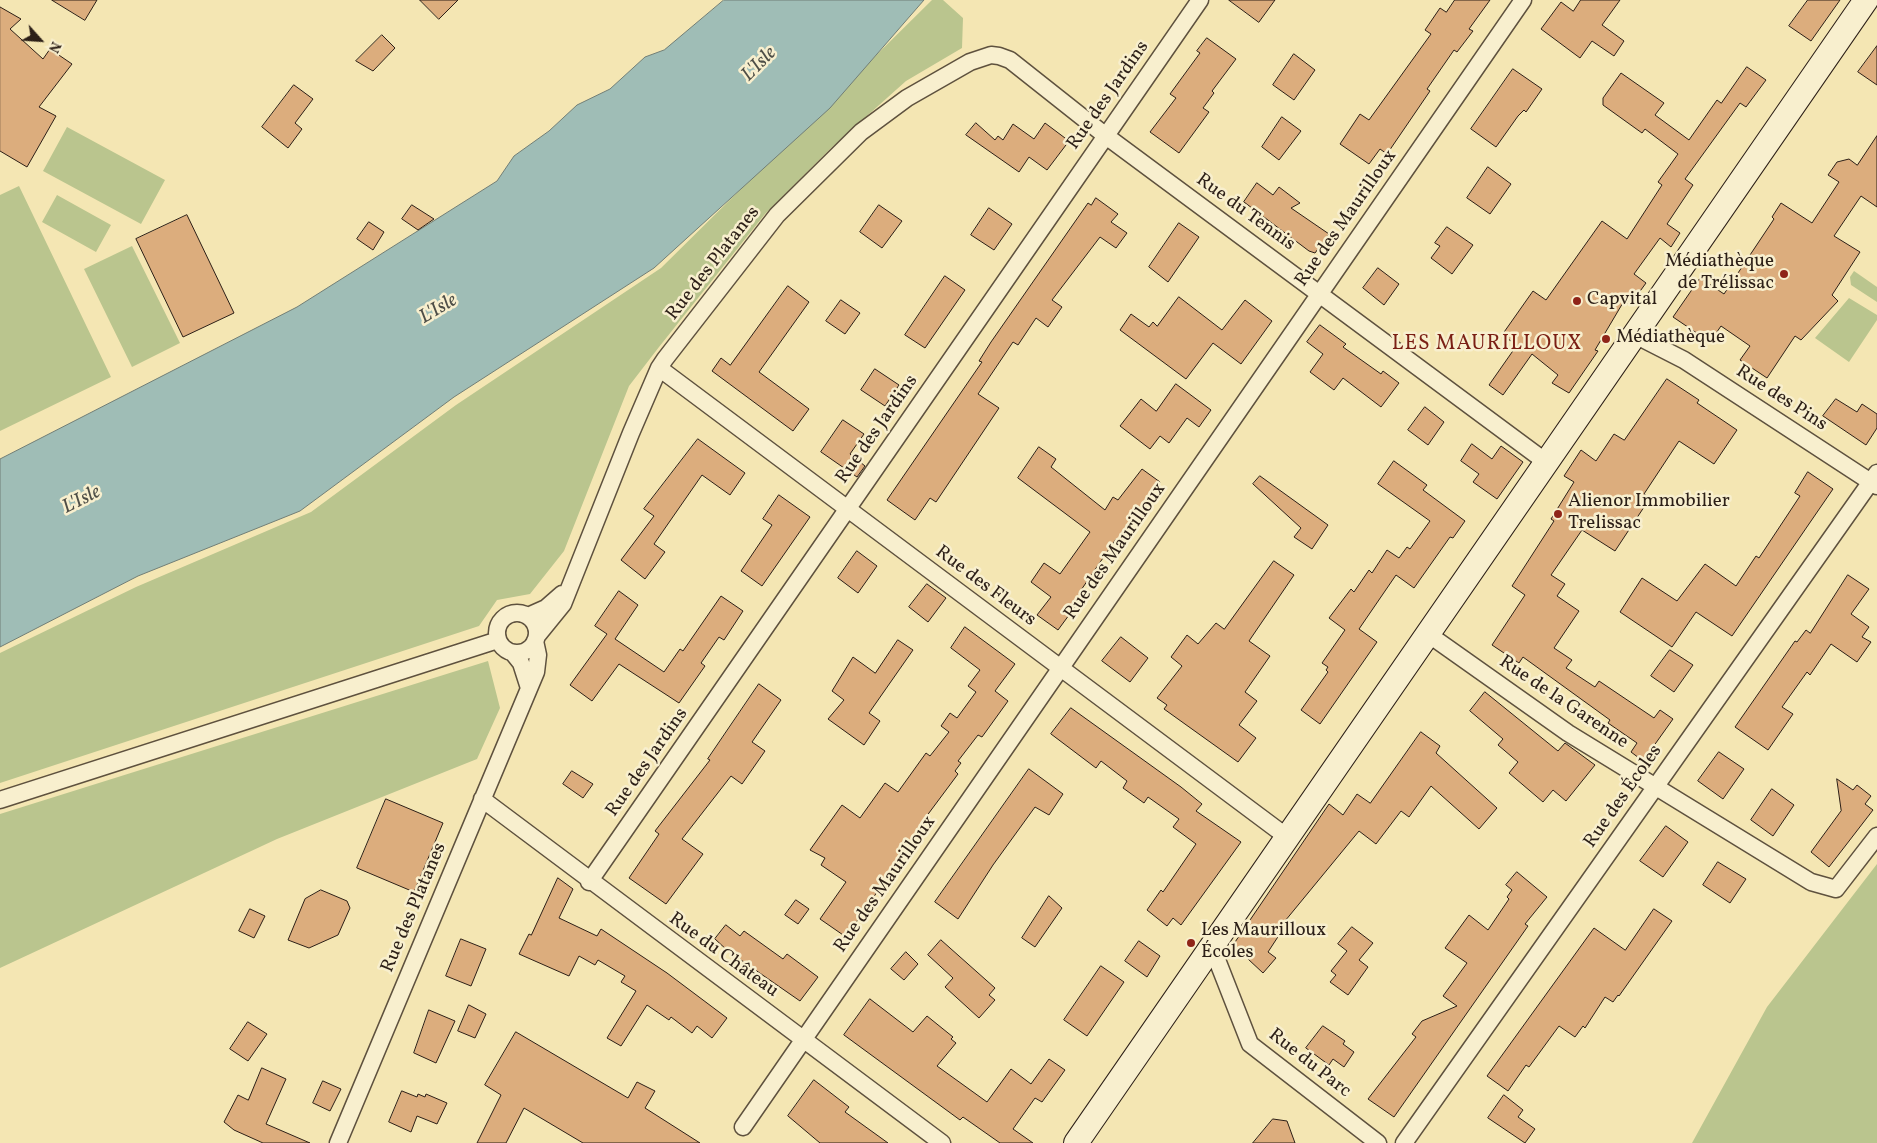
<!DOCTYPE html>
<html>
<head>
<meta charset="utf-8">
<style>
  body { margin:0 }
  #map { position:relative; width:1877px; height:1143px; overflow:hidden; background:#f4e6b3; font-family:Vollkorn,serif }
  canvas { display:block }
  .north { position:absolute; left:15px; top:15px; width:50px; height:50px; -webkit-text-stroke:4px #f8efce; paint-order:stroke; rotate:116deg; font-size:14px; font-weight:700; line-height:20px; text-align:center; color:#2c1f17 }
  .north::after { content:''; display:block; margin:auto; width:18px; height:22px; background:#2c1f17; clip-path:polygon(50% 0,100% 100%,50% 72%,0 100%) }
</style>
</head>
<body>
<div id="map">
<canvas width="1877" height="1143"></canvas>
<div class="north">N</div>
</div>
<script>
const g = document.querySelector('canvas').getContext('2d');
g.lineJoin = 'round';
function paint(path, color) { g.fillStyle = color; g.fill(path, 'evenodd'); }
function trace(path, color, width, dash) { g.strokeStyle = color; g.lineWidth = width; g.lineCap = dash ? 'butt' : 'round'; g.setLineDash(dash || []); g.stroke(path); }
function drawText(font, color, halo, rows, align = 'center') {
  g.font = font + ' Vollkorn,serif'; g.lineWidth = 5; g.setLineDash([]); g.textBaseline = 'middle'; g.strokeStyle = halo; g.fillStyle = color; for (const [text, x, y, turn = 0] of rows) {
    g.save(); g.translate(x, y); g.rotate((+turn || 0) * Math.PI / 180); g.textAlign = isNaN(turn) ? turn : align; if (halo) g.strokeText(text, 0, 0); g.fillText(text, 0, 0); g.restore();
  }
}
const green = new Path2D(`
  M932,0H943L963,18L962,48L906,81L831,148L765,214L659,347L629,386L564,551L530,594L497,600L479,626L0,783V653L136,587L311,512L456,405L661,268Z
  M67,127L165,180L141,224L43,171Z
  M19,186L111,377L0,431V195Z
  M57,195L111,225L96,252L42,222Z
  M132,246L180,343L132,367L84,269Z
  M1854,271L1877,287V302L1851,285L1850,277Z
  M1849,298L1877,315V320L1849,362L1815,338Z
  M488,661L500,708L477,759L277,839L0,968V814Z
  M1877,864V1143H1692L1767,1007Z`);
const water = new Path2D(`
  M724,0H924L830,108L654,268L454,397L300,511L138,576L0,647V459L297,307L497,181L514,156L549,131L577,105L610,89L645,57L664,50Z`);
const building = new Path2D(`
  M52,0H97L85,20Z
  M420,0H458L439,19Z
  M1229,0H1275L1259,22Z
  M1455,0H1490L1469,29L1473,31L1457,52L1454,50L1427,89L1430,91L1387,154L1380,149L1369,164L1340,144L1360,114L1369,120L1431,34L1425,30L1440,8L1446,12Z
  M1581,0H1620L1602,25L1624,41L1614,56L1592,41L1580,58L1541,29L1561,2L1573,11Z
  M1808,0H1840L1811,41L1789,26Z
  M0,7L21,19L10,29L43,59L50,49L72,64L39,107L56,116L27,167L0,151Z
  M382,35L395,48L373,71L356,61Z
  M1207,38L1236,59L1212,91L1214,93L1203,108L1209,112L1179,153L1150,132L1176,98L1170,94L1200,53L1197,51Z
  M1877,46V85L1858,72Z
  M1294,54L1315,70L1294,100L1273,85Z
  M1747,67L1766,80L1746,107L1740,103L1685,179L1693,185L1667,224L1680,233L1671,247L1660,238L1634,274L1646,283L1630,305L1624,301L1595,350L1598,351L1569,393L1552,383L1558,375L1532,354L1503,395L1489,385L1517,345L1502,335L1533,291L1546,300L1602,221L1627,239L1662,185L1658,182L1678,154L1645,129L1642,133L1603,105V98L1621,73L1664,103L1655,115L1689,140L1717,100L1721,103Z
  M1513,69L1542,89L1526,112L1524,110L1518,116L1496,147L1471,129Z
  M294,85L313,99L295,123L302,129L288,148L262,127Z
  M1282,117L1301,131L1279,160L1262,147Z
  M976,123L995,140L998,136L1003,140L1013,124L1034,139L1045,123L1069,141L1047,170L1029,157L1019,172L966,135Z
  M1877,136V207L1861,196L1834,236L1860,252L1832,295L1838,301L1801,340L1795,336L1767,378L1740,360L1750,346L1721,326L1710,342L1673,317L1700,278L1724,294L1774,219L1772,217L1781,203L1812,223L1839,182L1828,175L1837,162L1849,159L1857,165Z
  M1488,167L1511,184L1490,214L1467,198Z
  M1257,183L1273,195L1279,187L1300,203L1291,208L1329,234L1315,253L1309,251L1244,202Z
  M1096,198L1118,214L1111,222L1127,233L1116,248L1100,237L1052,300L1062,307L1048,327L1036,318L1018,345L1013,342L978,394L999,408L936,502L930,498L915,520L887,500L982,362L979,361L991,342L1088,203L1091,205Z
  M412,205L434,219L418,230L402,219Z
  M879,205L902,221L882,248L860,232Z
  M989,208L1012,224L994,250L971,235Z
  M187,215L234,313L183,337L136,239Z
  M369,222L384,232L373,250L357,239Z
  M1179,223L1199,237L1168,282L1149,267Z
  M1447,227L1473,245L1452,274L1431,258L1440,246L1435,243Z
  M1378,268L1399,284L1384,305L1363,288Z
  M945,276L965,290L925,348L905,335Z
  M788,286L809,302L759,372L809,409L793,431L712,371L721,358L730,365Z
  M1179,297L1222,330L1245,300L1272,321L1241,364L1213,343L1186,379L1120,330L1131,314L1149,327L1153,322L1157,326Z
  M841,300L860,313L845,334L826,321Z
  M1320,325L1346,344L1343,347L1381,374L1383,371L1399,383L1381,407L1343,378L1334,390L1310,372L1323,354L1307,342Z
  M875,369L899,385L885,406L861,390Z
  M1667,379L1699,400L1697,403L1737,430L1714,464L1679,441L1644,494L1650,498L1615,551L1582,530L1551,575L1565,584L1557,596L1579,611L1554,648L1572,660L1566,668L1595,687L1599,681L1654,718L1660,710L1673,719L1643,761L1631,752L1637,743L1608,723L1610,720L1523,657L1519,663L1492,645L1525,595L1512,586L1554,521L1551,519L1574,482L1564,476L1581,450L1596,461L1614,434L1624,440Z
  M1176,384L1211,410L1199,427L1187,418L1169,443L1160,436L1150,449L1120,426L1141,399L1156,411Z
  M1836,399L1857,412L1862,404L1877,414V428L1866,445L1823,416Z
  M1425,407L1444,422L1428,445L1408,430Z
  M843,420L864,434L850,454L865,466L857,477L821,452Z
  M698,439L745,473L730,495L702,475L654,544L665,552L645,579L621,560L654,516L644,509Z
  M1472,444L1492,459L1501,446L1523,462L1497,499L1473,482L1479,474L1461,461Z
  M1039,447L1056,459L1051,467L1105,510L1113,497L1118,500L1142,469L1160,482L1119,541L1116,539L1079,593L1083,596L1058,630L1037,615L1051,597L1031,582L1044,563L1060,574L1090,532L1018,478Z
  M1394,461L1427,485L1423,490L1465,521L1453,538L1450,537L1414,588L1396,575L1359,629L1377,642L1320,724L1301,710L1328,672L1326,670L1328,667L1322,663L1345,630L1329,618L1351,589L1354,592L1369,570L1372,573L1387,550L1399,558L1407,547L1410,549L1430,521L1378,484Z
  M1808,472L1833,489L1732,636L1696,612L1672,647L1620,612L1642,578L1677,601L1705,564L1736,586L1756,556L1759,558L1800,496L1795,493Z
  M1260,476L1328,525L1312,549L1294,537L1301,528L1253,484Z
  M779,495L810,517L762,586L741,571L772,525L763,519Z
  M857,551L877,566L858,593L838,578Z
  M1274,561L1294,575L1249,641L1270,656L1245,692L1257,701L1239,725L1256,738L1238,762L1164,709L1167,705L1157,698L1182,666L1171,657L1187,635L1198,644L1216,623L1224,629Z
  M1848,575L1869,589L1851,614L1869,627L1862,637L1871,642L1857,662L1831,644L1810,675L1807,672L1782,707L1793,714L1768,750L1735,727L1795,641L1797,642L1806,630L1810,633Z
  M927,584L946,598L928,622L909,607Z
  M619,591L638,605L615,639L664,672L680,649L683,651L721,596L743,611L724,640L719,637L701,663L705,666L679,703L619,664L592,701L570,685L607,634L595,626Z
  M965,627L1015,664L995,691L1008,701L982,737L978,735L958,761L961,763L955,771L958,774L920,825L922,827L846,937L820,919L846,882L821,865L825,858L810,850L842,805L860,818L885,783L898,792L926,753L930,756L949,732L941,726L950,713L957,718L976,692L968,686L980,670L951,648Z
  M1121,637L1148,658L1130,682L1102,661Z
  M898,640L913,650L869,713L880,721L864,745L828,719L844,700L832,691L853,657L875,673Z
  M1670,650L1693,665L1674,692L1651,676Z
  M759,684L781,700L752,742L765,751L742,784L731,776L682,839L703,854L666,904L629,878L659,834L655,831L710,760L708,759Z
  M1485,692L1558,751L1565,743L1595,765L1566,801L1553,790L1543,802L1509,773L1518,762L1498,745L1503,739L1470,711Z
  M1071,708L1181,787L1202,804L1196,811L1241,842L1181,925L1173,918L1167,926L1147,910L1161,890L1163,892L1196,844L1173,827L1179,819L1148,797L1144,803L1123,788L1127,781L1101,761L1096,768L1051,734Z
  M1421,732L1440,746L1436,753L1497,808L1479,829L1431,786L1409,817L1401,811L1376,844L1359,831L1285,921L1287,923L1268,952L1276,958L1263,973L1233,945L1329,804L1343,815L1357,794L1370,803Z
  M1719,752L1744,769L1723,799L1698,781Z
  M1029,769L1063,794L1049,815L1035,807L993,865L958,919L935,902Z
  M572,771L593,784L583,798L563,784Z
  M1837,779L1853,790L1857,785L1871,796L1865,804L1873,810L1829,867L1811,852L1841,811Z
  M1772,789L1794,805L1773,836L1751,820Z
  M386,799L443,823L414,892L357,868Z
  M1666,826L1688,842L1663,877L1640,861Z
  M1718,862L1746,879L1730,903L1703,885Z
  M1517,872L1547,897L1525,924L1528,926L1394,1117L1368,1099L1416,1037L1412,1034L1422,1021L1457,1006L1443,996L1467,963L1445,948L1469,915L1488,930L1509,899L1507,897L1512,890L1506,885Z
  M558,878L573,889L559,918L597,936L601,929L667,973L727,1018L712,1038L697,1026L692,1033L671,1017L669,1020L647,1005L621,1046L607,1038L636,991L621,982L625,976L598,960L595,965L579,956L569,976L519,954L529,934L531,935Z
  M321,890L347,901L350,908L338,935L309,948L288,940L305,899Z
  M1049,896L1062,908L1035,947L1022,938Z
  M796,900L809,909L798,924L785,915Z
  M250,909L265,916L254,938L239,931Z
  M1654,909L1672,921L1619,996L1618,995L1613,1002L1605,997L1585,1028L1583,1026L1575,1037L1559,1026L1529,1067L1526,1065L1508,1091L1487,1076L1594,928L1625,950Z
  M726,925L740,936L744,931L783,959L787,954L818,977L800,1001L728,951L715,939Z
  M1352,927L1373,943L1359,960L1368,967L1348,995L1330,982L1336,975L1331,971L1347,951L1338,944Z
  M461,939L486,949L471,986L446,976Z
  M941,940L995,988L989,995L995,1000L979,1018L945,987L953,978L928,955Z
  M1139,941L1160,956L1147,977L1125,961Z
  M906,952L918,964L904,980L891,969Z
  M1101,966L1124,982L1087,1036L1064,1020Z
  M870,999L913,1032L927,1016L953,1037L951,1039L956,1043L937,1066L987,1102L1011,1069L1031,1084L1049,1059L1065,1070L1042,1102L1035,1098L1013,1129L1033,1143H1000L963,1117L960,1120L844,1035Z
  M469,1005L486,1014L475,1038L458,1031Z
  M429,1010L455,1021L436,1063L414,1053Z
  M248,1022L267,1034L248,1061L230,1049Z
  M1323,1026L1345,1041L1343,1044L1354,1052L1344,1067L1333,1059L1329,1065L1306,1048Z
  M516,1032L628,1098L637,1082L655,1091L645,1108L700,1143H583L524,1108L506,1143H477L501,1095L485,1085Z
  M262,1068L286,1079L266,1124L310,1143H263L234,1130L224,1122L238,1095L248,1100Z
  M814,1080L849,1107L845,1112L888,1143H820L788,1116Z
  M323,1081L341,1089L330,1111L313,1103Z
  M402,1091L417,1097L418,1094L425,1097L426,1094L447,1103L437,1124L417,1116L411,1132L389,1122Z
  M1504,1095L1523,1110L1518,1117L1535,1129L1525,1143L1488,1118Z
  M1273,1119L1287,1121L1295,1143H1253Z`);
const street = new Path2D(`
  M1635,335L1684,360L1877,486
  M659,368L1287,837
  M497 633a20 20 0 1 1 40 0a20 20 0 1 1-40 0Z
  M528,616L546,608L562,594
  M1428,634L1568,733L1811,882L1836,889L1877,836
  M537,636L563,604L631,433L659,368L665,359L777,215L861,132L907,98L970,62L991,55L999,56L1010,60L1106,136L1546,462
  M513,653L521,663L529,688
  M482,799L942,1143
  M0,800L498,640
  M589,882L1200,0
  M1212,947L1250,1044L1378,1143
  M743,1127L1523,0
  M338,1143L536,672L538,655L535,641
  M1404,1143L1877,473`);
const secondary = new Path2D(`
  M1076,1143L1866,0`);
const markers = [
  [1784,274,5,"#8f2418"],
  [1577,301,5,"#8f2418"],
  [1606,339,5,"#8f2418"],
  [1558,514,5,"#8f2418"],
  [1191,943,5,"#8f2418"]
];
const streetNames = [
  ["Rue des Jardins",1109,96,-55],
  ["Rue du Tennis",1245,213,36],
  ["Rue des Maurilloux",1347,219,-55],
  ["Rue des Platanes",714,264,-52],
  ["Rue des Pins",1781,399,33],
  ["Rue des Jardins",878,430,-55],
  ["Rue des Maurilloux",1116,552,-55],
  ["Rue des Fleurs",985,587,37],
  ["Rue de la Garenne",1563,703,34],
  ["Rue des Jardins",648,763,-55],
  ["Rue des Écoles",1624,797,-55],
  ["Rue des Maurilloux",886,885,-55],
  ["Rue des Platanes",415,908,-67],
  ["Rue du Château",723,956,36],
  ["Rue du Parc",1309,1064,38]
];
const poiNames = [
  ["Médiathèque",1774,263,"right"],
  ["de Trélissac",1774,285,"right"],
  ["Capvital",1587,301],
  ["Médiathèque",1616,339],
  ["Alienor Immobilier",1568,503],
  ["Trelissac",1568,525],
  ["Les Maurilloux",1201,932],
  ["Écoles",1201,954]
];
const waterNames = [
  ["L'Isle",760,65,-45],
  ["L'Isle",439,310,-31],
  ["L'Isle",82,501,-27]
];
const quarterNames = [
  ["LES MAURILLOUX",1487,345]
];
paint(green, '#bac58e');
paint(water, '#9fbdb6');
trace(water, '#717e76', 1);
paint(building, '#dcad7d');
trace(building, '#2c1f17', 1);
trace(street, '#5e513e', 19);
trace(secondary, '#2c1f17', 26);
trace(street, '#f8efce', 16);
trace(secondary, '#f8efce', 24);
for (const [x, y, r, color] of markers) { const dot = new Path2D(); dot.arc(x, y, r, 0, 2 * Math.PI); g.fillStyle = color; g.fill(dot); trace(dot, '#f8efce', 2); }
drawText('19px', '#2c1f17', '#f8efce', streetNames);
drawText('19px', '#2c1f17', '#f8efce', poiNames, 'left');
drawText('italic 20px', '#4e4e47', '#f8efce', waterNames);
g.letterSpacing = '1px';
drawText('21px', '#7a1f14', '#f8efce', quarterNames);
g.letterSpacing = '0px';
</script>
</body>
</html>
